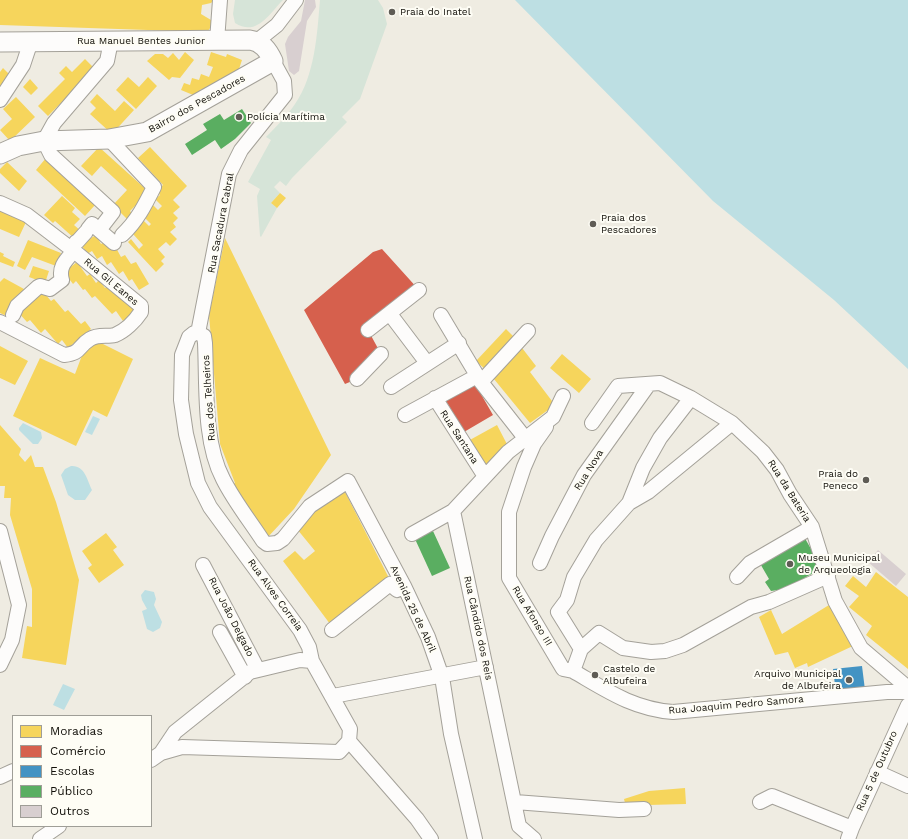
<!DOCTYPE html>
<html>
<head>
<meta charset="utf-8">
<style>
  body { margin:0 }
  #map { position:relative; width:908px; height:839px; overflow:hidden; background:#efece2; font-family:"Work Sans",sans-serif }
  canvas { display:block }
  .legend { position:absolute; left:12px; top:715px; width:140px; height:112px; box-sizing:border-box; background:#fefdf5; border:1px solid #9f9e97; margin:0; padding:5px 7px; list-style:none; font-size:12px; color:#110f09 }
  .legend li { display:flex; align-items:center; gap:8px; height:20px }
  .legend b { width:20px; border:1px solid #9f9e97 }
</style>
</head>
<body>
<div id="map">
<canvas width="908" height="839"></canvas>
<ul class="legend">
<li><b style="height:11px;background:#f6d55c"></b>Moradias</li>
<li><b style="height:11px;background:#d6604d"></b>Comércio</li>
<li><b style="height:11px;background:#4393c3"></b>Escolas</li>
<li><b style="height:11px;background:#5aae61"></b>Público</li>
<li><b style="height:11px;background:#d8cfd0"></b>Outros</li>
</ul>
</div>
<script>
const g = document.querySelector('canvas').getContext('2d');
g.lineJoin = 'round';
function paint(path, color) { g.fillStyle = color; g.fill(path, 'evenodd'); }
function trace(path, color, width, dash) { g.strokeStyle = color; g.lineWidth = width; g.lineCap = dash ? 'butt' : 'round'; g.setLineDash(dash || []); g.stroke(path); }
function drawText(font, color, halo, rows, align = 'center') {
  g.font = font + ' "Work Sans",sans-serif'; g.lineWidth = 4; g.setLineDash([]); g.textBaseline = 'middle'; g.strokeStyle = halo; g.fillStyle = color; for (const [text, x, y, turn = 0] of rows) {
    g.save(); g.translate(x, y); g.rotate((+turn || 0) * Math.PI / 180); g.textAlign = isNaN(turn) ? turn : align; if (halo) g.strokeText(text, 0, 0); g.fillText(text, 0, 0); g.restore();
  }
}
const green = new Path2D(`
  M235,0H283C269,14 257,37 235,23L233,14Z
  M320,0H378L383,8L387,24L360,99L342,117L347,122L292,178L286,186L280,181L274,187L280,193L271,203L277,208L261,237L260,236L257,196L260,189L248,182L271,140L266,137C276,127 287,116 295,104C315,75 317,35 320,0Z`);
const water = new Path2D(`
  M515,0H908V369L834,300L713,201Z
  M93,416L100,419L92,435L85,432Z
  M23,423L41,432L42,438L38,444H33L19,430V428Z
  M71,466C85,465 87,480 92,490L85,500H75L68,495L61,475L65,469Z
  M145,590L154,592L156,599L154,605L162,622L160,628L153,632L147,629L142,611L147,609L142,600L141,595Z
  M63,684L75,689L64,710L53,705Z`);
const homes = new Path2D(`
  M0,0H214L211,3L202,5L201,14L211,20V27L207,32L0,25Z
  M185,52L194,60L180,78L172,77L169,80L147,61L155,54H163L168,58L173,53L179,60Z
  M211,52L226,57L227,54L242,60L237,75L232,73L229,81L221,78L218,87L211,84L208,91L201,89L198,97L181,90L184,83L190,85L192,78L199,80L201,74L209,77L213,67L207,65Z
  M85,59L95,69L48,116L38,106L65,79L59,73L66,66L72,72Z
  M3,68L13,78L0,91V72Z
  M128,77L139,87L148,77L157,86L136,109L116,90Z
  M30,79L38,88L31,95L23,87Z
  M97,94L115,111L124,101L134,110L112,134L90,114L96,108L90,102Z
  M16,97L35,117L10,141L0,130L12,119L3,109Z
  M99,147L149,192L130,211L135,217L130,222L113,205L127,190L101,166L92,176L81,166Z
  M150,147L187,186L173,200L180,207L173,213L178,218L173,223L176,227L170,232L177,239L170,246L166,242L158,249L165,257L161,261L164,264L156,272L128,242L131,239L139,249L143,245L133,234L137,230L134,227L142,219L149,226L151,224L145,218L149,213L146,209L152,204L158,210L162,206L155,199L160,195L156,191L163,185L138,158Z
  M46,158L95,205L85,216L36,170Z
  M7,162L27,181L19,191L0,173V169Z
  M280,193L286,198L277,208L271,203Z
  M62,196L75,208L72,212L80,219L74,225L82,232L75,239L55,221L53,223L44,215Z
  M0,211L26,222L19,237L0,229Z
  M96,235L101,244L106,241L115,246L121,257L125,255L131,264L136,262L149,284L139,290L132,279L129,281L123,271L119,274L111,262L107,265L102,256L97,259L92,251L87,254L81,244Z
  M225,238L331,455L294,509L267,538L232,484L235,483L220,444L209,315Z
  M28,240L61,253L56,266L32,257L25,270L17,266Z
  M0,252L4,254L3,256L15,262L13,267L0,262Z
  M77,262L87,276L90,274L96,283L99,280L105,288L109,285L138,310L123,321L116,311L112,314L95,296L92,298L85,289L83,290L76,281L73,284L64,272Z
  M33,266L49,271L45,283L29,277Z
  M4,278L24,289L9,317L0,313V282Z
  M40,288L51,301L54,299L65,312L68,310L81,324L85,321L91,329L68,348L62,340L58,344L45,329L41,333L30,320L27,322L16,310Z
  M506,329L517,340L487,371L476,361Z
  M97,341L133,359L107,417L93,410L76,446L13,416L40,358L75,374L84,350Z
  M519,344L536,366L530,372L555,405L530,423L489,373Z
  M0,346L28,361L15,385L0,378Z
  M562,354L591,379L579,393L550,368Z
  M0,425L21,449L19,455L25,462L31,455L35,467H43L56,502L79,580L66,665L22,658L27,626L32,627V589L10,515L11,498H4L5,486H0Z
  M497,425L509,448L485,469L468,441Z
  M344,490L391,582L333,628L283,561L295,551L304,560L315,551L297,529L312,512Z
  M106,533L117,547L113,550L124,565L99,583L88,568L92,565L82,551Z
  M876,572L908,597V669L866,635L872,626L849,607L859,596L845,586L853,576L866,587Z
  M829,605L855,645L808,667L807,663L795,668L788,652L775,655L759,617L771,610L782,634Z
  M685,788L686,804L648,805L625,803L624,799L649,791Z`);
const shops = new Path2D(`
  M382,249L419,290L368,330L381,354L357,379L345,384L304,310L373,252Z
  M474,382L493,415L464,432L445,399Z`);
const schools = new Path2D(`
  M862,666L865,690L836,693L833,669Z`);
const public = new Path2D(`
  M242,109L251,123L235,139L221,149L215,140L192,155L185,144L207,130L203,124L220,114L224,120Z
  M433,531L450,568L432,576L415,539Z
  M803,535L822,568L785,589L771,591L765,582L769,579L758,560Z`);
const building = new Path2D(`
  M305,0H315L316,7L307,21L299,71L294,75L289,71L285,44L288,37L301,21Z
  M878,550L906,574L896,586L868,562Z`);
const street = new Path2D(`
  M217,41L220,0
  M257,41L277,25L296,0
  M0,100L23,65L31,41
  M109,139L154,187C145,205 137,221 122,235
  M0,203L27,215L74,251L141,306V312C135,321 125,331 115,335C107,337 98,334 90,339C77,347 82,353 64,355L0,322
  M103,225L113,212L51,155L44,141L54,123L107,61L111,41
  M88,229L92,224L114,243
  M76,242H77L86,232
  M390,314L427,363
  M13,315L17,306L38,287L40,286L50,289L62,280C58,267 66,260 74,251
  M441,315L481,382L525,438
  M368,330L419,290
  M198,333L204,336L205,343C207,385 203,441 223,479C234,501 250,521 263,541L267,544L277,543L283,539L310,506L348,481L404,586L428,637L442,677L451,734L475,839
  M198,333H194L189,337L182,355L181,400L186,434L198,483L210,507L300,630L309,647L312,661L350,729L349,741L417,819L431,839
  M198,333L229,174L241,150L285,95L284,81L273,61
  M357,379L381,354
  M481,382L528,331
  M391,387L459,343
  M435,398L484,475
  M405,415L477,376
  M592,423L618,386L660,383L691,398L732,423L763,452L777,470L790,494L812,527L835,601L861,648L908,688
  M546,427L534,444L524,467L509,512V578L563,669L573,671
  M629,503L648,492L732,423
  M0,531L19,605L12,640L0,665
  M412,534L453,511
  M540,563L552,536L584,475L649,384
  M203,565L258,670
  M828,576L769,602L751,607L683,645L665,651L651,652L623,648L599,633L581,649L573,671C606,690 633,709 673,712L887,692H908
  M737,577L750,563L812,527
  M332,630L390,584L397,590L404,586
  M220,632L245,677
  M581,649L558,612L567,600L574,577L596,540L629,503L643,468L660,438L691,398
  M333,696L486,667
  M161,753L175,732L250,672L300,660L312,661
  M151,760L161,753L182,747L339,752L349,741
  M877,772L908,786
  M0,777L13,771
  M515,802L619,810L644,809
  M760,802L772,796L852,828
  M40,839L59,826
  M534,839L519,826L453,511L508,452L553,417L563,396
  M848,839L852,828L908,705`);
const secondary = new Path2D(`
  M0,42L250,40C262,42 268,50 273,61L147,132L109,139L44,141L18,146L0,154`);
const markers = [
  [392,12,4,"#5f5c55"],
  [239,117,4,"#5f5c55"],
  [593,224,4,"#5f5c55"],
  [866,480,4,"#5f5c55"],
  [790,564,4,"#5f5c55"],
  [595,675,4,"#5f5c55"],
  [849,680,4,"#5f5c55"]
];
const poiNames = [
  ["Praia do Inatel",400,12],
  ["Polícia Marítima",247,117],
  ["Praia dos",601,218],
  ["Pescadores",601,230],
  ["Praia do",858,474,"right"],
  ["Peneco",858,486,"right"],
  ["Museu Municipal",798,558],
  ["de Arqueologia",798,570],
  ["Castelo de",603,669],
  ["Albufeira",603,681],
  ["Arquivo Municipal",841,674,"right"],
  ["de Albufeira",841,686,"right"]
];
const streetNames = [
  ["Rua Manuel Bentes Junior",141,41],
  ["Bairro dos Pescadores",197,104,-29],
  ["Rua Sacadura Cabral",221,223,-79],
  ["Rua Gil Eanes",111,282,40],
  ["Rua dos Telheiros",209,398,-94],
  ["Rua Santana",459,437,57],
  ["Rua Nova",589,470,-58],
  ["Rua da Bateria",789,491,58],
  ["Rua Alves Correia",275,595,54],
  ["Avenida 25 de Abril",413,609,65],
  ["Rua Afonso III",532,616,59],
  ["Rua João Delgado",231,617,63],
  ["Rua Cândido dos Reis",478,628,78],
  ["Rua Joaquim Pedro Samora",736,705,-5],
  ["Rua 5 de Outubro",877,771,-66]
];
paint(green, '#d6e4d8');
paint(water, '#bddfe3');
paint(homes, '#f6d55c');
paint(shops, '#d6604d');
paint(schools, '#4393c3');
paint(public, '#5aae61');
paint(building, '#d8cfd0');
trace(street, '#a4a199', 16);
trace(secondary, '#a4a199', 21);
trace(street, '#fdfcfb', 14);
trace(secondary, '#fdfcfb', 19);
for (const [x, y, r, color] of markers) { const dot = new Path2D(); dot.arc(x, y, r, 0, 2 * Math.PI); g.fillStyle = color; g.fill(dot); trace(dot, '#fefdf5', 1.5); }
drawText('10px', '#110f09', '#fefdf5', poiNames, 'left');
drawText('10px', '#110f09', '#fefdf5', streetNames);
</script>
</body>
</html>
